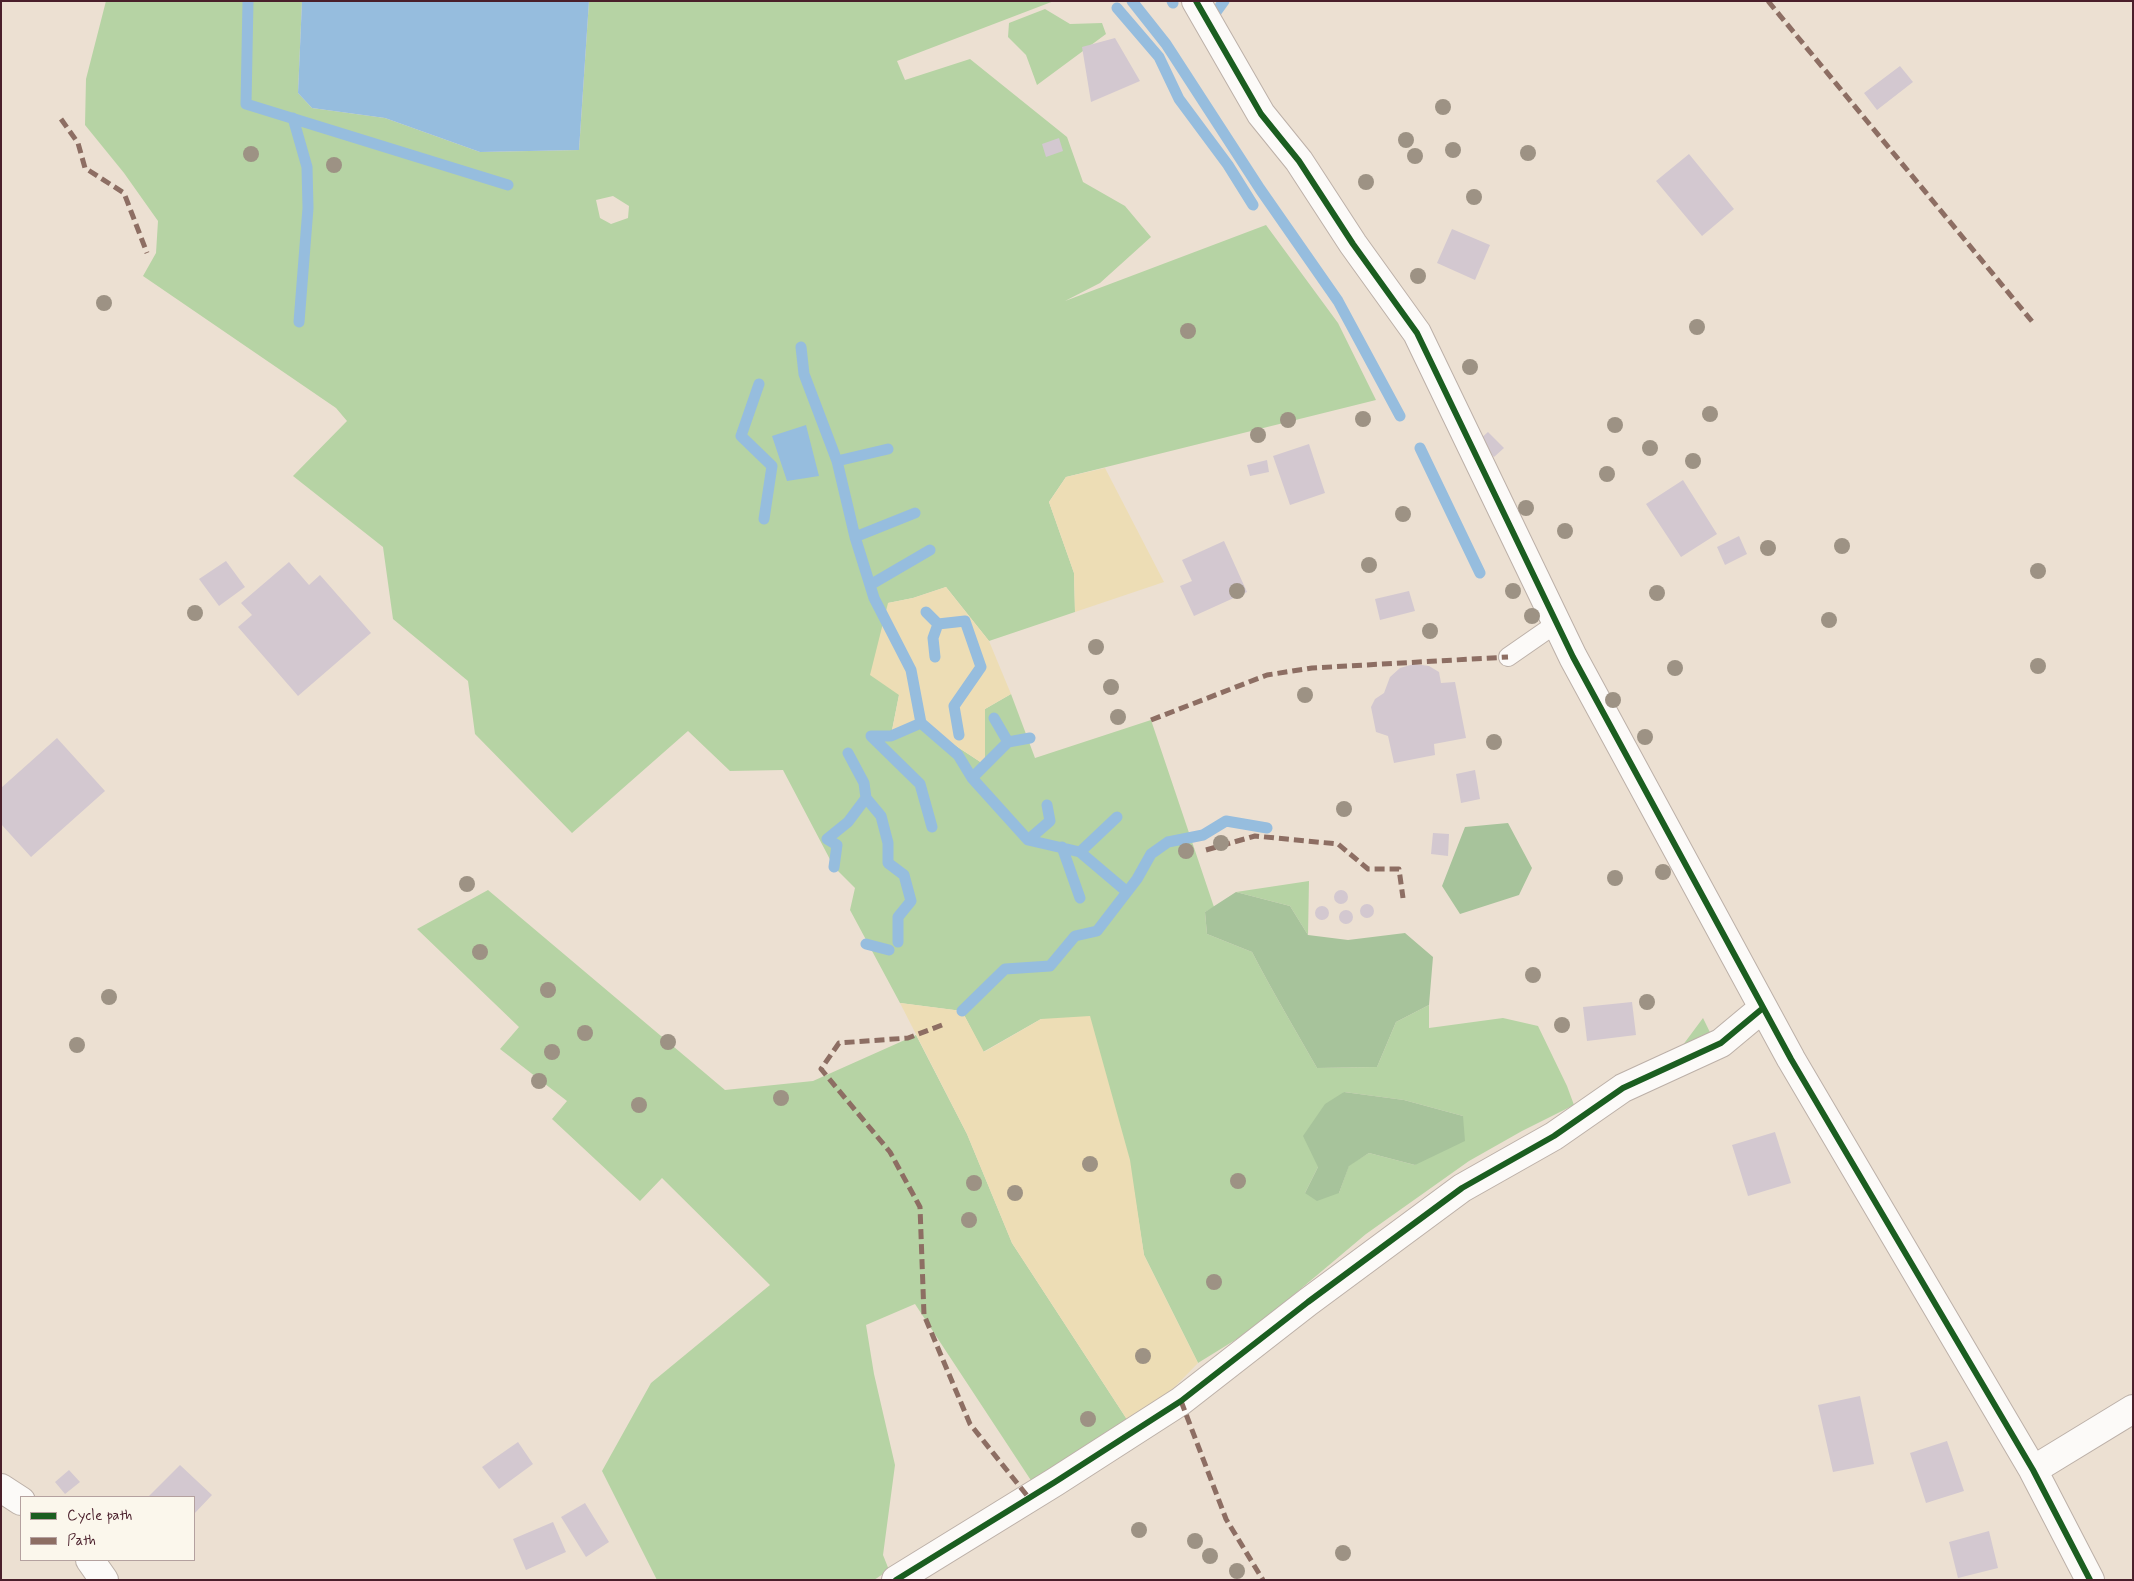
<!DOCTYPE html>
<html>
<head>
<meta charset="utf-8">
<style>
  body { margin:0 }
  #map { position:relative; width:2134px; height:1581px; overflow:hidden; background:#ece0d2; font-family:Mynerve,sans-serif }
  canvas { display:block }
  .frame { position:absolute; inset:0; border:2px solid #4a1f2b; pointer-events:none }
  .legend { position:absolute; left:20px; top:1496px; width:175px; height:65px; box-sizing:border-box; background:#fbf7ec; border:1px solid #b4a19f; margin:0; padding:6px 9px; list-style:none; font-size:15px; color:#4a1f2b }
  .legend li { display:flex; align-items:center; gap:10px; height:25px }
  .legend b { width:25px; border:1px solid #b4a19f }
</style>
</head>
<body>
<div id="map">
<canvas width="2134" height="1581"></canvas>
<div class="frame"></div>
<ul class="legend">
<li><b style="height:6px;background:#1b5e20"></b>Cycle path</li>
<li><b style="height:6px;background:#8d6e63"></b>Path</li>
</ul>
</div>
<script>
const g = document.querySelector('canvas').getContext('2d');
g.lineJoin = 'round';
function paint(path, color) { g.fillStyle = color; g.fill(path, 'evenodd'); }
function trace(path, color, width, dash) { g.strokeStyle = color; g.lineWidth = width; g.lineCap = dash ? 'butt' : 'round'; g.setLineDash(dash || []); g.stroke(path); }
const green = new Path2D(`
  M106,1H302L298,93L312,108L385,118L480,152L579,150L589,1H1054L897,61L905,80L970,59L1067,137L1083,182L1125,206L1151,237L1100,283L1065,301L1266,225L1338,323L1376,400L1066,477L1049,502L1074,573L1075,612L989,641L946,587L913,598L888,603L899,695L891,735L921,723L985,765V709L1011,694L1035,758L1151,720L1214,907L1205,912L1207,934L1252,952C1272,991 1295,1029 1317,1068L1377,1067L1396,1022L1429,1005V1028L1503,1018L1538,1026L1567,1086L1574,1105L1522,1131L1469,1161L1366,1234L1253,1329L1198,1363L1144,1255L1129,1160L1109,1091L1041,1019L983,1052L962,1011L900,1003L850,910L855,888L834,867L783,770L730,771L688,731L572,833L475,734L468,681L393,619L383,547L293,476L347,421L336,408L143,276L156,253L158,221L124,173L85,125L86,79ZM613,196L629,206L628,218L611,224L600,218L596,200ZM1344,1092L1404,1100L1463,1116L1415,1165L1369,1153L1349,1165L1339,1193H1305L1318,1167Z
  M1045,9L1070,24L1102,23L1106,34L1037,85L1026,55L1008,37L1009,23Z
  M1309,881L1308,935L1290,906L1236,892Z
  M488,890L725,1090L813,1081L916,1035L967,1134L1012,1243L1128,1421L1034,1485L915,1304L866,1325L874,1374L895,1465L883,1555L889,1570L874,1580H657L602,1471L651,1383L770,1285L662,1178L640,1201L552,1119L567,1101L500,1049L519,1027L417,929Z
  M1703,1018L1723,1059L1671,1061Z`);
const forest = new Path2D(`
  M1508,823L1532,868L1519,895L1460,914L1442,886L1465,827Z
  M1236,892L1290,906L1308,935L1348,940L1405,933L1433,957L1429,1005L1396,1022L1377,1067L1317,1068C1295,1029 1272,991 1252,952L1207,934L1205,912Z
  M1344,1092L1404,1100L1463,1116L1465,1141L1415,1165L1369,1153L1349,1166L1339,1193L1317,1201L1305,1193L1318,1167L1303,1136L1325,1104Z`);
const sand = new Path2D(`
  M1105,468L1164,582L1075,612L1074,573L1049,502L1066,477Z
  M946,587L989,641L1011,694L985,709V765L921,723L891,736L899,695L870,675L888,603L913,598Z
  M900,1003L962,1011L984,1052L1041,1019L1090,1016L1130,1160L1144,1255L1198,1363L1160,1402L1128,1421L1012,1243L967,1134Z`);
const water = new Path2D(`
  M302,1H589L579,150L480,152L385,118L312,108L298,93Z
  M806,425L819,476L787,481L772,436Z`);
const stream = new Path2D(`
  M248,1L246,104L508,185
  M1132,1L1166,44L1260,189L1338,301L1400,416
  M1172,1L1173,3
  M1117,8L1159,57L1179,99L1228,165L1253,205
  M1214,25L1216,12L1224,1
  M293,118L307,167L308,208L299,322
  M801,347L804,374L837,461L855,537L874,598L911,670L921,723L958,755L972,778L1028,840L1080,852L1126,891
  M759,384L741,436L772,466L764,519
  M1420,448L1480,573
  M837,461L888,449
  M855,537L915,513
  M870,585L930,550
  M926,612L938,624L933,638L935,657
  M938,624L965,621L981,667L954,706L959,735
  M994,718L1008,742
  M871,736L920,784L932,827
  M871,736H891L921,723
  M848,753L864,783L866,798L881,816L888,843V863L904,875L911,901L898,917V942
  M972,778L1008,742L1030,738
  M1028,840L1050,821L1047,805
  M1062,847L1080,898
  M1080,852L1117,817
  M834,867L837,845L827,839L848,822L866,798
  M866,944L889,950
  M962,1011L1005,969L1050,966L1075,936L1097,931L1137,879L1151,854L1168,842L1203,835L1226,821L1267,828`);
const building = new Path2D(`
  M1115,38L1140,81L1091,102L1082,47Z
  M1900,66L1913,82L1877,110L1864,93Z
  M1059,138L1063,151L1046,157L1042,144Z
  M1689,154L1734,209L1702,236L1656,181Z
  M1452,229L1490,245L1475,280L1437,263Z
  M1488,432L1504,448L1494,457L1478,441Z
  M1309,444L1325,493L1290,505L1273,456Z
  M1267,460L1269,472L1250,476L1247,465Z
  M1683,480L1717,534L1681,557L1646,504Z
  M1739,536L1747,554L1725,565L1717,547Z
  M1224,541L1247,592L1194,616L1180,586L1192,581L1182,560Z
  M226,561L245,587L219,606L199,579Z
  M289,562L309,585L320,575L371,633L298,696L238,627L252,615L241,603Z
  M1409,591L1415,611L1380,620L1375,599Z
  M1414,664L1429,666L1439,672L1441,683L1455,682L1466,738L1434,744L1435,755L1394,763L1388,736L1376,732L1371,707L1375,699L1384,693L1390,677L1400,668Z
  M57,738L105,791L31,857L1,824V788Z
  M1475,770L1480,799L1461,803L1456,774Z
  M1433,833L1449,834L1448,856L1431,854Z
  M1334 897a7 7 0 1 1 14 0a7 7 0 1 1-14 0Z
  M1360 911a7 7 0 1 1 14 0a7 7 0 1 1-14 0Z
  M1315 913a7 7 0 1 1 14 0a7 7 0 1 1-14 0Z
  M1339 917a7 7 0 1 1 14 0a7 7 0 1 1-14 0Z
  M1632,1002L1636,1035L1587,1041L1583,1007Z
  M1775,1132L1791,1183L1748,1196L1732,1145Z
  M1860,1396L1874,1464L1833,1472L1818,1405Z
  M1947,1441L1964,1491L1926,1503L1910,1453Z
  M518,1442L533,1464L499,1489L482,1467Z
  M180,1465L212,1495L194,1514V1497H148Z
  M69,1470L80,1482L65,1494L55,1482Z
  M585,1503L609,1542L586,1557L561,1517Z
  M553,1522L566,1552L526,1570L513,1539Z
  M1989,1531L1998,1568L1958,1578L1949,1542Z`);
const service = new Path2D(`
  M1508,657L1557,623`);
const minor = new Path2D(`
  M1196,1L1261,114L1299,161L1353,244L1417,333L1573,657L1791,1059L2033,1470L2090,1580
  M2033,1470L2133,1409
  M1,1488L21,1501
  M90,1560L104,1580
  M896,1580L1055,1482L1181,1401L1308,1302L1462,1188L1554,1136L1623,1088L1721,1043L1763,1008`);
const quiet = new Path2D(`
  M1768,1L2035,325
  M61,119L78,143L85,168L124,193L147,253
  M1151,720L1267,675L1312,668L1508,657
  M1206,850L1255,836L1338,844L1368,869H1399L1403,898
  M942,1025L908,1038L839,1043L821,1069L890,1152L920,1207L924,1315L970,1424L1029,1498
  M1181,1401L1226,1519L1263,1580`);
const cycleway = new Path2D(`
  M1196,1L1261,114L1299,161L1353,244L1417,333L1573,657L1791,1059L2033,1470L2090,1580
  M896,1580L1055,1482L1181,1401L1308,1302L1462,1188L1554,1136L1623,1088L1721,1043L1763,1008`);
const trees = [
  [1443,107],
  [1406,140],
  [1453,150],
  [1528,153],
  [251,154],
  [1415,156],
  [334,165],
  [1366,182],
  [1474,197],
  [1418,276],
  [104,303],
  [1697,327],
  [1188,331],
  [1470,367],
  [1710,414],
  [1363,419],
  [1288,420],
  [1615,425],
  [1258,435],
  [1650,448],
  [1693,461],
  [1607,474],
  [1526,508],
  [1403,514],
  [1565,531],
  [1842,546],
  [1768,548],
  [1369,565],
  [2038,571],
  [1237,591],
  [1513,591],
  [1657,593],
  [195,613],
  [1532,616],
  [1829,620],
  [1430,631],
  [1096,647],
  [2038,666],
  [1675,668],
  [1111,687],
  [1305,695],
  [1613,700],
  [1118,717],
  [1645,737],
  [1494,742],
  [1344,809],
  [1221,843],
  [1186,851],
  [1663,872],
  [1615,878],
  [467,884],
  [480,952],
  [1533,975],
  [548,990],
  [109,997],
  [1647,1002],
  [1562,1025],
  [585,1033],
  [668,1042],
  [77,1045],
  [552,1052],
  [539,1081],
  [781,1098],
  [639,1105],
  [1090,1164],
  [1238,1181],
  [974,1183],
  [1015,1193],
  [969,1220],
  [1214,1282],
  [1143,1356],
  [1088,1419],
  [1139,1530],
  [1195,1541],
  [1343,1553],
  [1210,1556],
  [1237,1571]
];
paint(green, '#b6d3a4');
paint(forest, '#a7c39b');
paint(sand, '#edddb5');
paint(water, '#96bdde');
trace(stream, '#96bdde', 11);
paint(building, '#d3c8d0');
trace(service, '#bcb0a8', 20);
trace(minor, '#bcb0a8', 30);
trace(service, '#fcfaf8', 18);
trace(minor, '#fcfaf8', 28);
trace(quiet, '#8d6e63', 5, [10, 5]);
trace(cycleway, '#1b5e20', 6);
g.fillStyle = '#9d9284';
for (const [x, y] of trees) { g.beginPath(); g.arc(x, y, 8, 0, 2 * Math.PI); g.fill(); }
</script>
</body>
</html>
